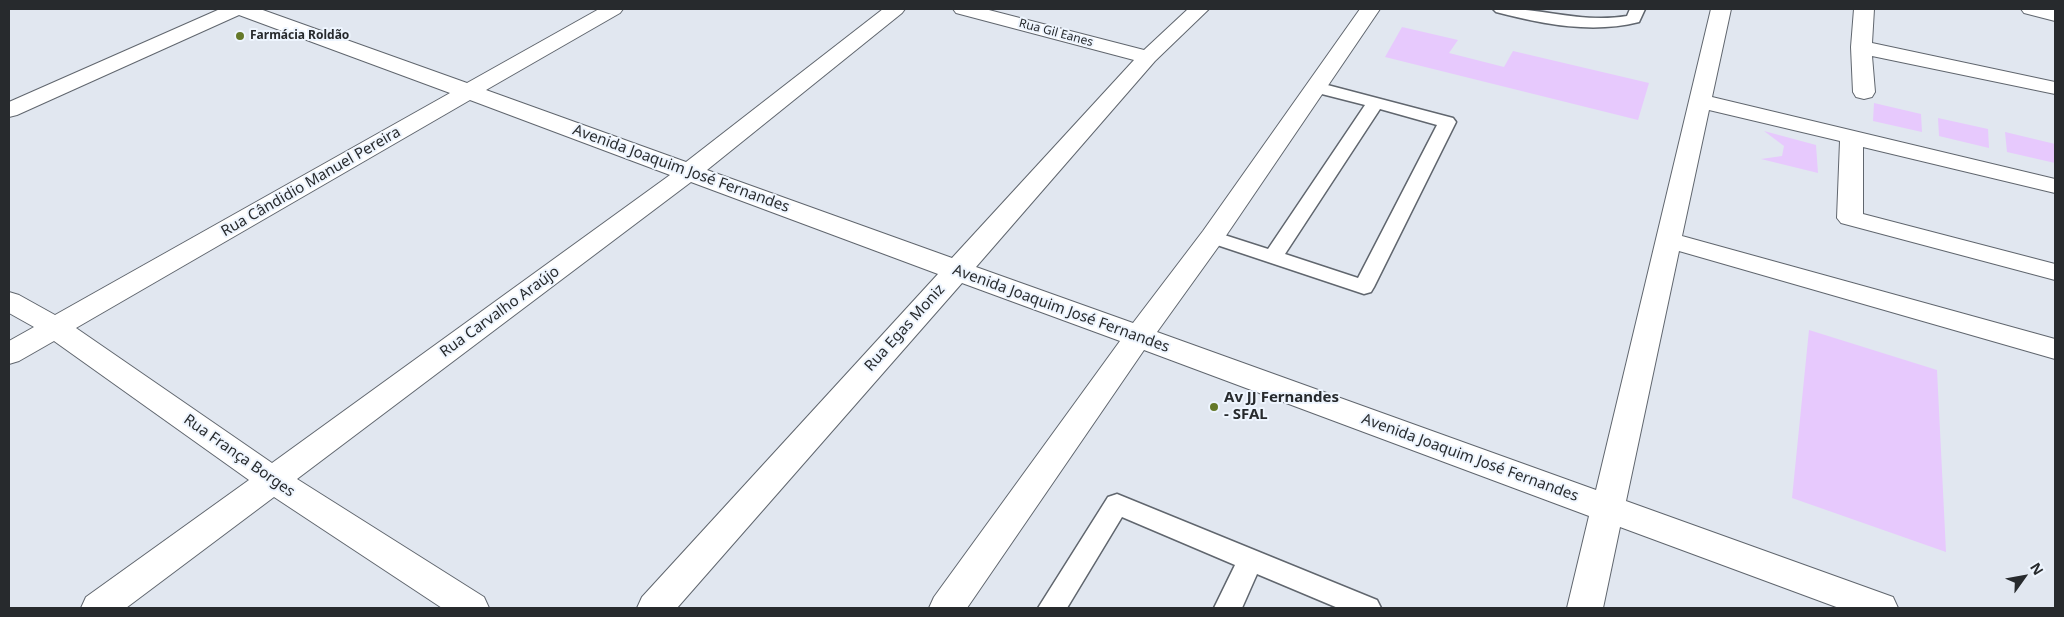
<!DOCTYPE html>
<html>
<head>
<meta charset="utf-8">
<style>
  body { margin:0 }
  #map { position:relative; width:2064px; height:617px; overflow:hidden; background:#e1e7f0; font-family:"Noto Sans",sans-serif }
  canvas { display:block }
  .frame { position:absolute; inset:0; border:10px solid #272a2d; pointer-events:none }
  .north { position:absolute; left:1999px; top:552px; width:50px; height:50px; -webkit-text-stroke:4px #eef5fe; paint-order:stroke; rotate:58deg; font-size:14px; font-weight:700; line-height:20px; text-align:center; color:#272a2d }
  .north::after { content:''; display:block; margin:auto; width:18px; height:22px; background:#272a2d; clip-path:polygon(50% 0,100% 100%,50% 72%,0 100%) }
</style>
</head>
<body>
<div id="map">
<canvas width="2064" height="617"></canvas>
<div class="frame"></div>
<div class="north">N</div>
</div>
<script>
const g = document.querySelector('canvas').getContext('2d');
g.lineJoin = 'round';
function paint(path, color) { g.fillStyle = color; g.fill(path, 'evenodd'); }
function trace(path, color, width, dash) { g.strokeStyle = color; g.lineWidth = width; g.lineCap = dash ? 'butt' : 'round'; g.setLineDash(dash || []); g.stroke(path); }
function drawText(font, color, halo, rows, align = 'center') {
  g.font = font + ' "Noto Sans",sans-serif'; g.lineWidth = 4; g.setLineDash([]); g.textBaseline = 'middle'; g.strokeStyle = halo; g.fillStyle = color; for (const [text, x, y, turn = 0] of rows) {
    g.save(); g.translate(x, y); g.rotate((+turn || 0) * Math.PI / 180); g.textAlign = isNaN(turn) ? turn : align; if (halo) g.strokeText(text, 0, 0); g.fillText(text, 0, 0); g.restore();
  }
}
const green = new Path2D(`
  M1402,27L1458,40L1449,53L1504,67L1513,51L1649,83L1638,120L1385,57Z
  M1874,103L1921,114L1922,132L1873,121Z
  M1938,118L1988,129L1989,148L1939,136Z
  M1764,131L1816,145L1818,173L1761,159L1782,156L1784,146Z
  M2005,132L2055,144V163L2007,152Z
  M1809,330L1937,370L1946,552L1792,498Z`);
const service = new Path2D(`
  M1493,9C1539,6 1580,24 1627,16L1630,9H1645L1639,22C1592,34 1542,24 1496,12Z
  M1316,82L1453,118L1456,122L1374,287L1371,292L1364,294L1205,241L1202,237L1205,233L1212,231L1268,249L1365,105L1310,91L1308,87L1310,83ZM1380,109L1437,125L1358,278L1285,254Z
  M1117,494L1377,600L1381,608H1338L1257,574L1242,608H1214L1235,565L1122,517L1067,608H1038L1108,497Z`);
const minor = new Path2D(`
  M220,9H260L467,83L599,9H623L620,13L486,90L686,162L883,9H905L902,13L707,170L952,258L1134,60L956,13L953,9H985L1144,50L1188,9H1209L1155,61L976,267L1133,323L1203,231L1360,9H1380L1221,243L1157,332L1596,490L1711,9H1731L1712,97L2055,179V193L1863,147V214L2055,264V280L1841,223L1837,218L1840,141L1709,110L1682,236L2055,339V359L1679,251L1626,501L1893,597L1898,608H1839L1620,527L1603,608H1567L1589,516L1144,350L967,608H929L934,597L1120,341L962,283L677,608H637L642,597L938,274L691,182L297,479L484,597L489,608H442L274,497L126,608H81L86,597L249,480L54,341L19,361L9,364V341L34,327L9,313V292L19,295L55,315L450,93L239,15L17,115L9,117V102ZM470,100L670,175L272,463L76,328Z
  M1854,9H1874L1872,43L2055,82V94L1872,56L1875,92L1872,97L1864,99L1856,97L1853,92L1851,47Z`);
const tertiary = new Path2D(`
  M2021,9H2055V21L2024,13Z`);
const markers = [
  [240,36,5,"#65792a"],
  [1214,407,5,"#65792a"]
];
const farStreetnames = [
  ["Rua Gil Eanes",1056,33,15]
];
const farPoinames = [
  ["Farmácia Roldão",250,36]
];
const streetNames = [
  ["Avenida Joaquim José Fernandes",681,169,20],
  ["Rua Cândidio Manuel Pereira",311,182,-30],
  ["Avenida Joaquim José Fernandes",1061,309,20],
  ["Rua Carvalho Araújo",500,312,-36],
  ["Rua Egas Moniz",905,328,-48],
  ["Rua França Borges",239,456,35],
  ["Avenida Joaquim José Fernandes",1470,458,20]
];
const poiNames = [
  ["Av JJ Fernandes",1224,398],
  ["- SFAL",1224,415]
];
paint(green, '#e7c9fd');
trace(service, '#60666e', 3);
trace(minor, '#60666e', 2);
trace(tertiary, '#60666e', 2);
paint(service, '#fff');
paint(minor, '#fff');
paint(tertiary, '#fff');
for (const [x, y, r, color] of markers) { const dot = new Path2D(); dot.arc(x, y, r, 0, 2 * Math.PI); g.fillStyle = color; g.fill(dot); trace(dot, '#eef5fe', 2); }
drawText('12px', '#272a2d', '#eef5fe', farStreetnames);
drawText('bold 12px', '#272a2d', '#eef5fe', farPoinames, 'left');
drawText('15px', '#272a2d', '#eef5fe', streetNames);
drawText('bold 15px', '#272a2d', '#eef5fe', poiNames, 'left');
</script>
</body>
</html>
